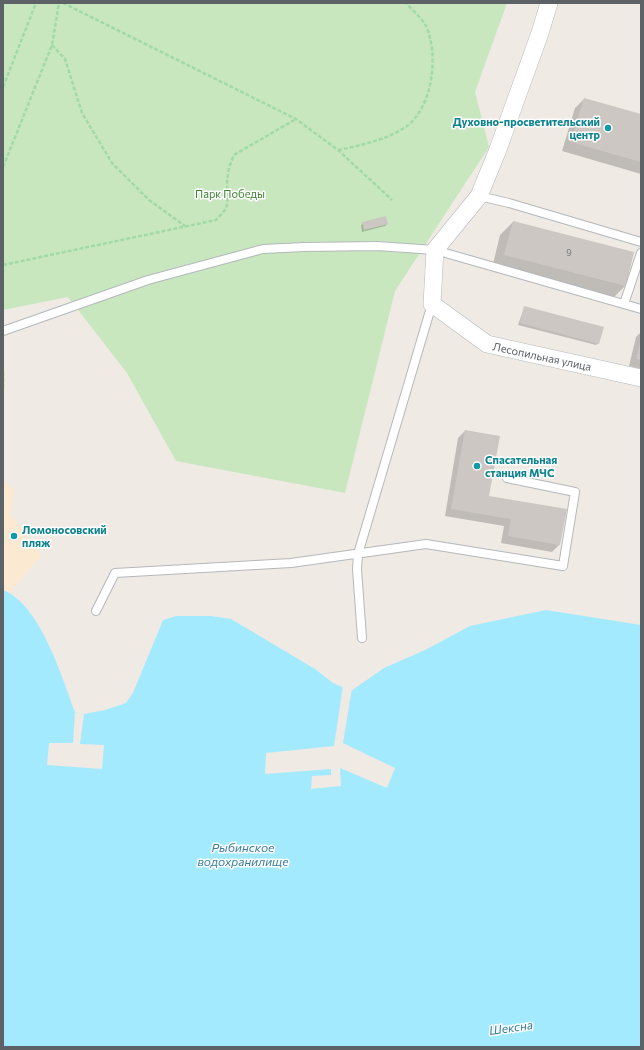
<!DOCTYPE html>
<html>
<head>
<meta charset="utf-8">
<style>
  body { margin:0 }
  #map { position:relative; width:644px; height:1050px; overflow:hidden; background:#efeae4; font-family:Commissioner,sans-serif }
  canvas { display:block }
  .frame { position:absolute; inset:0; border:4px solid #5c6265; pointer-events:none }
</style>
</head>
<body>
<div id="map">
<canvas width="644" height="1050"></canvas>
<div class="frame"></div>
</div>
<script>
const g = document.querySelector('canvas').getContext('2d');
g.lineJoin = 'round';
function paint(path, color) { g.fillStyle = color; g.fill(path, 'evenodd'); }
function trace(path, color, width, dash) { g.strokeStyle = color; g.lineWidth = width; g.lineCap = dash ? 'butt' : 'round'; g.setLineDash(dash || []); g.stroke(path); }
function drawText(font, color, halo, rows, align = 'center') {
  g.font = font + ' Commissioner,sans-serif'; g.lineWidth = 3; g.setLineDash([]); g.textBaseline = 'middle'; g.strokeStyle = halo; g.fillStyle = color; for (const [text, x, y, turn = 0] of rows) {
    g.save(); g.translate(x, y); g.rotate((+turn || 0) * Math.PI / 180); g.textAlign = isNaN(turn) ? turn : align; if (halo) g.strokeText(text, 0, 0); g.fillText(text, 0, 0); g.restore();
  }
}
const green = new Path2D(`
  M3,3H507L475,92L489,147L395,291L345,493L176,461L127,373L68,297L3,310Z`);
const sand = new Path2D(`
  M3,481L14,490L11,515L41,556L9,593L3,590Z`);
const water = new Path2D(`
  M3,590C40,604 62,677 75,712L84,714L105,710L126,703L133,693L163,620L176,616H211L231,619L315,669L333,683L351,691L384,668L425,650L470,626L546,610L641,625V1047H3Z`);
const pier = new Path2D(`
  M343,686L352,688L343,743L395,768L387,788L340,768L341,786L311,789L312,776L331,775V769L265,774L266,753L334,746Z
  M75,712L84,714L80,744L104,745L102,769L47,765L49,743H73Z`);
const shadow = new Path2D(`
  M584,99L641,115V174L562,151L575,108Z
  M513,222L625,286L612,299L492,268L500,235Z
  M363,223L387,224L385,226L362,232L361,225Z
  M524,308L598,343L596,345L518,325Z
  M641,332V369L629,366L636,337Z
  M465,431L488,497L560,544L552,552L501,543L504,526L445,516L458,438Z`);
const building = new Path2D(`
  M584,98L641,114V162L571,142Z
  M386,216L388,224L364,230L362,222Z
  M513,221L634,252L626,286L504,255Z
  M524,306L604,327L599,344L520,323Z
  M641,339V360L636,359Z
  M465,430L500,436L489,496L567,509L560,545L508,536L511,519L451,509Z`);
const path = new Path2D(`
  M63,3L296,119L338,150L392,200
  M52,45L65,59L82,113L112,163L149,200L185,226
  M3,87L36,3
  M338,150C362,145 387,140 407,126C433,106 439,54 426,26C422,18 412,10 406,3
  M3,167L52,45L59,3
  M3,265L216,220L226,209L228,198L227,182L229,167L234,155L296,119
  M3,372V390`);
const service = new Path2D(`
  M479,196L509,203L641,242
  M624,304L641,253
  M3,331L148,280L263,249L304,247L377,246L435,250L641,309
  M96,611L115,573L291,563L426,544L563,566L575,492L507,478
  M362,638L357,569L358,554L432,304`);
const minor = new Path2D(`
  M549,3L540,33L497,152L479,196L435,250L432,304L487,344L641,378`);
const markers = [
  [608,128,4,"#0f9aa8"],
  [477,466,4,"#0f9aa8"],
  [14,536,4,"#0f9aa8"]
];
const numberNames = [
  ["9",569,253]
];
const cultureNames = [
  ["Духовно-просветительский",600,122,"right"],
  ["центр",600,135,"right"],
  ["Спасательная",485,460],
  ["станция МЧС",485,473],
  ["Ломоносовский",22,530],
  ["пляж",22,543]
];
const parkNames = [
  ["Парк Победы",230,194]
];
const streetNames = [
  ["Лесопильная улица",542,357,12]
];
const waterNames = [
  ["Рыбинское",243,848],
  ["водохранилище",243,862],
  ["Шексна",511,1028,-8]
];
paint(green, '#c8e7bf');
paint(sand, '#fce9d2');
paint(water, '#a3eaff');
paint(pier, '#efeae4');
paint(shadow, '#0003');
paint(building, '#ccc7c3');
trace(service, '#b4b8bb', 10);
trace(minor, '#b4b8bb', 18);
trace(path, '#a2daa5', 2.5, [4, 2]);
trace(service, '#fff', 8);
trace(minor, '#fff', 17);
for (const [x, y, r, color] of markers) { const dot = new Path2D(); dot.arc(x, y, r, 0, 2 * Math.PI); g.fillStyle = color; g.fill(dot); trace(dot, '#fff', 1.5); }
drawText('9px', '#787b7c', null, numberNames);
drawText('bold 11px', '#0d838f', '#fff', cultureNames, 'left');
drawText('11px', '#3d8030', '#fff', parkNames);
drawText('11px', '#5c6265', '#fff', streetNames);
drawText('italic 12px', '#357c9a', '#fff', waterNames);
</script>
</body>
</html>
